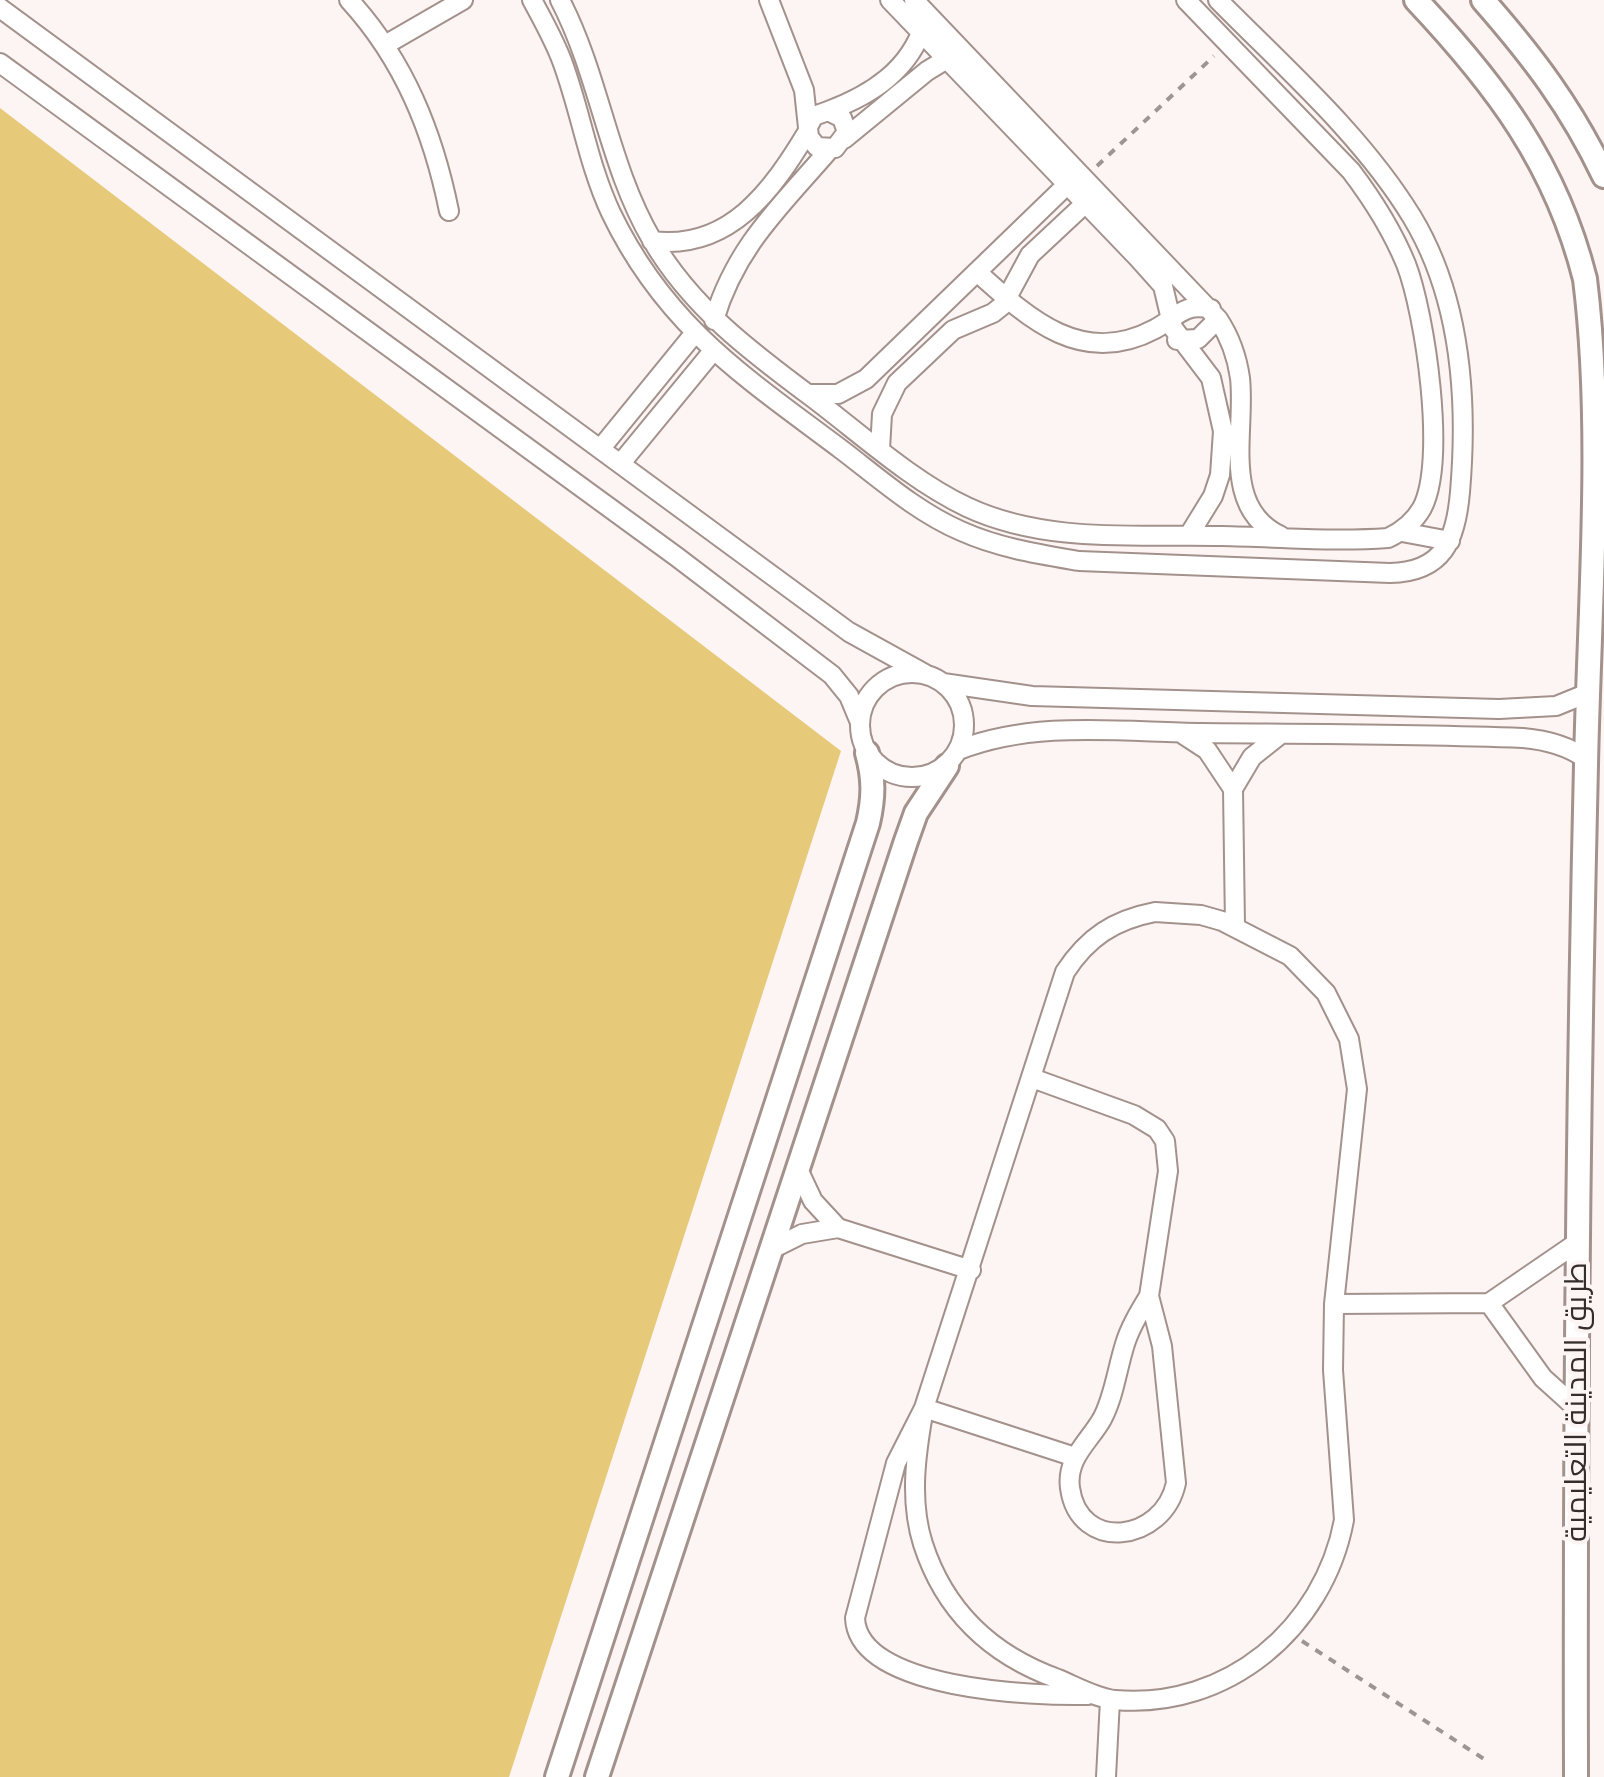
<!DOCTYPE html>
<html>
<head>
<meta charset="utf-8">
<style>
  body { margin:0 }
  canvas { display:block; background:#fdf5f3 }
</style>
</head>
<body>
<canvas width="1604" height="1777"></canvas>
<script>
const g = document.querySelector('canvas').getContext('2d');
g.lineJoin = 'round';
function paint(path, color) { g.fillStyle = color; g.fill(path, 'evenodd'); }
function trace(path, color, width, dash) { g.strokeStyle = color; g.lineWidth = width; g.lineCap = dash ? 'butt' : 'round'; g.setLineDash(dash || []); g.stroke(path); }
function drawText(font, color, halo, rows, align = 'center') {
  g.font = font + ' Lato,Cairo,sans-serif'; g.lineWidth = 8; g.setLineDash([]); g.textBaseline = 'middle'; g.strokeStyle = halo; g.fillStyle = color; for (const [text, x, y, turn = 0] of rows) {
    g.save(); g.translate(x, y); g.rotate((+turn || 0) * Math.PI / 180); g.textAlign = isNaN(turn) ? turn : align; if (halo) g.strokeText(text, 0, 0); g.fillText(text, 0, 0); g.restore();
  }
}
const green = new Path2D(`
  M0,108L841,751L509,1777H0Z`);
const path = new Path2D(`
  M1097,166L1214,56
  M1302,1641L1487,1761`);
const minor = new Path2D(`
  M349,0C404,60 433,132 449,211
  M532,0C543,20 554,40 562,61C581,112 588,164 611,213C666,327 745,377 842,450C880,479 917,512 961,531C999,548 1038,554 1079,561L1390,573C1444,572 1456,539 1460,492C1468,399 1461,298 1412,217C1362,135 1285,68 1218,0
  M560,0C600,77 608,165 652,240C691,307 751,352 813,398C862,435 912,481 967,507C1046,544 1137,534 1222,536C1277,537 1333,542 1388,538C1403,531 1414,522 1422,508C1447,461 1425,313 1406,264C1392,230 1373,200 1351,171L1186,0
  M769,0L804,90L809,137L817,147L835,148L847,132L842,118L828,111L814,116L809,125
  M890,0L1138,258L1163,286L1173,328L1211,378L1223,431L1220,475L1213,496L1189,535
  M914,0L1218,319C1230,337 1237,357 1240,378C1246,431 1220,508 1281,536
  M0,8L849,632L925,674
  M385,45L463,0
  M0,63L677,557L832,675L849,696L859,720
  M828,111C871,95 910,70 924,24
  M844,139L927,71L955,54
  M652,241C729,251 772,191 808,131
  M977,272C1029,319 1082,368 1155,329C1176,318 1184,302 1211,309
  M714,320C736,246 781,206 829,150
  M1177,340L1198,339L1218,319
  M808,394H838L866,379L1076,176
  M601,448L694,334
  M880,449L882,414L897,383L953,330L993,313L1003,305L1030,255L1091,198
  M621,463L713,351
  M1402,532L1450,541
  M860 725a52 52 0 1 1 104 0a52 52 0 1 1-104 0Z
  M943,683L1032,696L1499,709L1556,706L1588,693
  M1181,733L1207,750L1233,789L1235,926
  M959,750C1035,720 1121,732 1201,733C1308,734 1416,734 1523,738C1546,740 1567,745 1586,759
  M1233,789L1252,757L1281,734
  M1155,912L1201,915L1222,921L1290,956L1326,993L1349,1039L1357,1089L1334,1304L1333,1370L1344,1520C1324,1628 1227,1710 1115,1700C1096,1698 1075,1686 1058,1679C991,1655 945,1612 923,1544C909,1500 916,1453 924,1408L1065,972C1088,937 1114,920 1155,912Z
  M1032,1078L1134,1115L1157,1129L1165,1141L1168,1171L1149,1296
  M797,1167L813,1201L838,1228
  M770,1250L802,1234L838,1228L971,1270
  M1149,1296L1162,1346L1176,1483C1163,1543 1079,1553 1070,1488C1066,1458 1089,1442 1102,1419C1114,1397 1117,1369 1125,1344C1130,1327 1140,1311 1149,1296Z
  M1334,1304L1489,1303
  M1574,1406L1543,1378L1489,1303L1578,1242
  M1075,1457L924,1408L896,1463L855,1618C858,1690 1034,1696 1088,1695
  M1106,1777L1110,1700`);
const tertiary = new Path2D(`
  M1416,0C1496,85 1556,164 1585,279C1604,431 1589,610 1586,765C1578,1103 1575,1440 1576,1777
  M1483,0C1533,57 1571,107 1604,176
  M557,1777L868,823C874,797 874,778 867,753
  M597,1777L906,841L916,813L947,766`);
const streetNames = [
  ["طريق المدينة التعليمية",1576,1402,-90]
];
paint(green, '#e7c97a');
trace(minor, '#a3918c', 22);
trace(tertiary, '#a3918c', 28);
trace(path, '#9d9593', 4, [8, 8]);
trace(minor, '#fff', 18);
trace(tertiary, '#fff', 22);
drawText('30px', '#352d2b', '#fdf5f3', streetNames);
</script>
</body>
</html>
